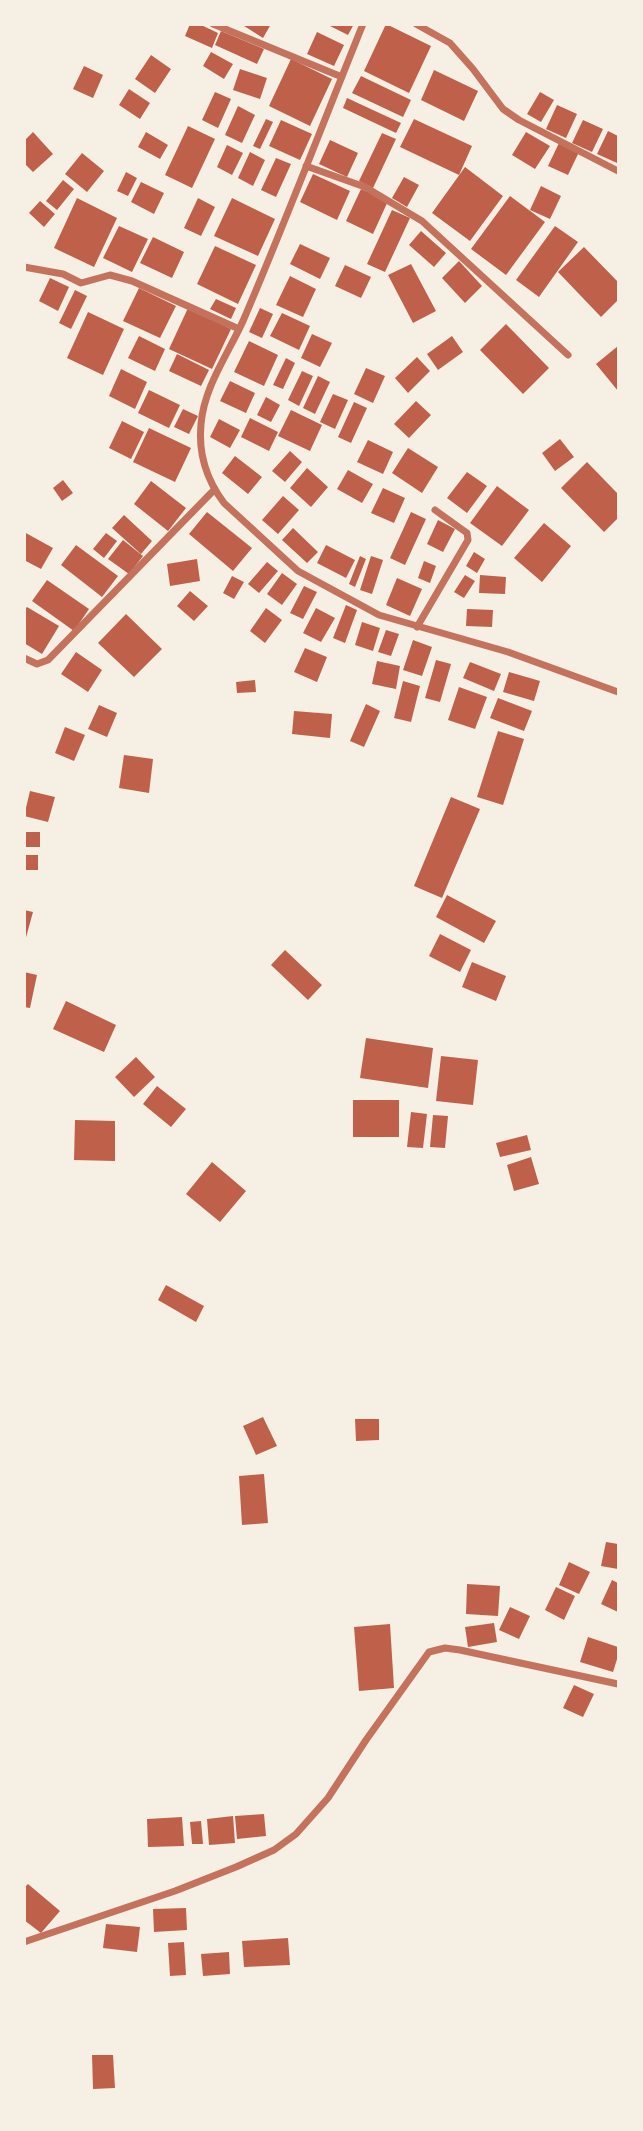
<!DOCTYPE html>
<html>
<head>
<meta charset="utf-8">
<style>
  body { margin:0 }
  #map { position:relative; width:643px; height:2131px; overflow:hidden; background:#f6efe4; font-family:"Zilla Slab",serif }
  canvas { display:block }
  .frame { position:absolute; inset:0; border:26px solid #f6efe4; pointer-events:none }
</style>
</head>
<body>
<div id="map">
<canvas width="643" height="2131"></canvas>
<div class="frame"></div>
</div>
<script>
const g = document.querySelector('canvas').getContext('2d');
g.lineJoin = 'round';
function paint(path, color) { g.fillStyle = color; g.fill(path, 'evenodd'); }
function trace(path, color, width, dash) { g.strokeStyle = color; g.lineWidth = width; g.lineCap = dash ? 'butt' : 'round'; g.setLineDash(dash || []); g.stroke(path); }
const building = new Path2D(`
  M190,24H199L218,33L212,48L185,36Z
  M241,24H271L263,38Z
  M326,24H354L348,35Z
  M386,24L431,46L409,93L364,71Z
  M221,31L264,49L257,64L215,45Z
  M317,32L344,45L334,66L307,54Z
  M211,52L233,64L224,79L203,66Z
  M151,55L171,69L155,93L135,79Z
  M291,59L332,79L310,126L269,106Z
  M84,66L103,75L93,98L73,89Z
  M240,69L267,78L260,99L233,90Z
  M434,70L478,91L464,121L421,100Z
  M361,76L411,100L403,117L352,93Z
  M129,89L150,103L140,119L119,105Z
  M215,92L231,99L218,128L202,120Z
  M540,92L554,100L541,122L527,114Z
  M347,98L401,123L396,133L343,108Z
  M557,105L577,114L566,138L546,129Z
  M238,106L255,115L242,143L225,135Z
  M266,119L273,122L260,149L253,146Z
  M414,119L472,146L459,175L400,147Z
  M281,120L312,134L300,160L269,146Z
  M583,120L603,129L592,152L572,143Z
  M188,126L215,139L192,188L165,175Z
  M608,131L618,136L617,163L597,154Z
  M33,132L53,154L33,172L24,163V141Z
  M146,132L168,145L160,159L138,147Z
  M526,132L550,146L535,169L512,155Z
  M382,133L396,139L373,188L359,181Z
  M330,140L358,153L347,177L319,164Z
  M559,143L579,152L568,175L548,166Z
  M227,145L243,153L232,175L217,167Z
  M250,152L265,160L253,186L238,178Z
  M82,153L104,171L87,192L65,174Z
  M276,158L291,164L276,197L261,190Z
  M465,167L503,196L470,241L432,213Z
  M126,172L137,178L128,196L117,191Z
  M313,174L350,191L337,220L300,202Z
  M404,177L419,185L407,207L392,198Z
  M63,180L74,189L57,210L46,201Z
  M141,182L164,193L154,214L131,202Z
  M541,186L561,196L550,219L530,210Z
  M361,189L388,201L373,234L346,221Z
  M510,196L545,222L506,275L471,249Z
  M77,198L117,218L94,267L54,248Z
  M198,198L215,207L201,236L184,228Z
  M232,198L275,219L258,256L214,236Z
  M40,201L55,214L44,227L29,213Z
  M392,210L410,218L385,272L367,264Z
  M119,226L148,239L132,272L103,258Z
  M555,226L578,242L539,297L516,280Z
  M421,231L446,253L434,267L409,245Z
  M153,237L184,252L172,278L140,263Z
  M300,244L330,258L320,279L290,264Z
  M215,246L256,265L238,304L197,284Z
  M584,247L618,282V300L601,317L558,272Z
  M459,261L482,286L465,303L442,278Z
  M411,264L436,311L413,323L388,275Z
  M345,265L371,277L361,298L335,286Z
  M290,276L316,289L303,317L276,305Z
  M50,278L69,287L58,311L39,301Z
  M139,288L176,306L160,338L123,321Z
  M75,290L87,296L71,329L59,323Z
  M216,299L236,308L231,319L210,309Z
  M188,308L231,329L212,369L169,349Z
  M260,308L273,314L262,338L249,332Z
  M88,312L124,329L103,375L67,358Z
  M282,313L310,326L299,350L270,336Z
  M506,324L549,368L523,394L480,350Z
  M312,334L332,343L320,367L301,358Z
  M139,336L165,349L155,371L128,358Z
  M452,336L463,352L438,370L427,354Z
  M249,341L278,355L264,386L234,372Z
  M618,346V391L596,364Z
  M177,354L209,370L201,386L169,371Z
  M417,357L430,371L408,393L395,378Z
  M286,358L295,363L283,389L273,385Z
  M366,368L385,376L373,403L354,394Z
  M121,369L147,382L135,409L109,396Z
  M302,371L313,376L299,406L288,400Z
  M318,376L330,382L315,414L303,408Z
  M230,381L255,393L246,413L220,401Z
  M149,390L180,405L169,428L138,413Z
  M333,394L348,400L335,429L320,422Z
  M266,397L280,405L271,422L257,415Z
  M416,401L431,415L409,438L394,424Z
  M354,402L367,408L351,443L338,437Z
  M183,409L198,416L189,434L174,427Z
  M291,410L322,425L310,451L278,436Z
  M250,418L278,432L269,451L241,437Z
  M219,419L240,430L230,448L210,437Z
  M122,421L144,432L131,459L109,448Z
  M149,428L191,448L175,482L133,462Z
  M560,439L574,457L555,471L542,453Z
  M368,440L393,452L383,474L357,462Z
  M408,448L438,467L422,493L392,473Z
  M290,451L302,462L285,482L272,471Z
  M235,456L262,477L248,494L222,473Z
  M587,462L618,494V518L604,532L561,488Z
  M307,468L328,487L311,507L290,488Z
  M348,470L373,484L362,503L337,489Z
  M467,472L487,486L467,513L447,498Z
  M63,480L73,493L62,501L53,488Z
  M151,481L186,508L168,531L134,504Z
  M497,486L529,510L502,546L470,523Z
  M383,488L405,498L394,523L371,513Z
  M283,496L299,510L278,534L262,520Z
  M207,512L252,548L233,571L189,534Z
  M411,512L426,519L405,565L390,558Z
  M124,515L152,541L141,554L112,528Z
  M438,520L455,529L443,552L427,544Z
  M544,523L571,546L542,582L514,558Z
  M293,528L318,552L307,563L282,540Z
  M24,532L53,548L41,569L24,560Z
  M106,533L117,541L104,558L93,549Z
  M123,540L143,556L129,574L108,559Z
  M76,545L118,576L102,597L61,565Z
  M326,545L355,560L346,578L317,563Z
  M474,552L485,559L477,573L466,566Z
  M360,556L366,559L355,587L349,584Z
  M371,556L383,560L372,594L360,590Z
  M197,559L200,581L170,586L167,564Z
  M424,561L436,566L430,583L418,578Z
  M267,562L278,571L259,593L248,584Z
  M282,573L297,584L282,605L267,594Z
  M465,575L475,581L464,598L454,592Z
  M480,575L506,577L505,594L479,593Z
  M232,576L244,582L234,599L223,593Z
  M397,578L422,589L410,616L386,605Z
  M47,580L89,609L74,631L32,601Z
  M304,586L317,592L303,619L290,613Z
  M190,591L208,606L194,621L177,606Z
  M346,605L357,610L345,643L333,638Z
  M27,607L59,626L42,654L24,643V610Z
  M266,608L282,620L265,643L250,631Z
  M316,608L335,618L321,642L303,633Z
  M467,609L493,610L492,627L466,626Z
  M126,614L162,649L134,677L98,643Z
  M362,622L380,628L373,651L355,645Z
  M386,630L399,634L391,656L378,652Z
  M413,640L432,647L422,676L403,670Z
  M305,648L327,657L317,682L294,672Z
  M76,652L102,670L88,692L61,674Z
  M436,660L451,664L440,702L425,698Z
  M377,661L400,666L396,689L372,684Z
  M470,662L501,674L494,691L463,678Z
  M509,672L540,681L534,701L503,692Z
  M255,680L256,692L237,693L236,682Z
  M403,681L420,686L411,722L394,718Z
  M459,687L487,697L475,729L448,720Z
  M498,698L532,711L524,731L490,718Z
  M366,704L380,711L364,747L350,741Z
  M99,705L117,713L107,737L88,729Z
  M294,711L332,714L330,738L292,734Z
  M65,727L85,735L74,761L55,753Z
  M498,731L524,739L503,805L477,797Z
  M124,755L153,759L149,793L119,788Z
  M30,791L55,797L48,822L24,816Z
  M451,797L480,809L442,898L414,886Z
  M24,832H40V847H24Z
  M24,855H38V870H24Z
  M447,895L496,921L484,943L436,917Z
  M24,910L33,912L25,941H24Z
  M440,934L471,950L460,972L429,956Z
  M285,950L322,985L308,1000L271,965Z
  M472,962L506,976L496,1001L462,987Z
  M24,972L37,975L30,1008L24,1007Z
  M66,1001L116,1025L104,1052L53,1029Z
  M366,1038L433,1048L428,1088L360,1078Z
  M441,1056L478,1060L473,1105L436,1101Z
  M136,1057L155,1077L134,1097L115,1077Z
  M157,1086L186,1109L171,1127L143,1104Z
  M353,1100H399V1137H353Z
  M411,1112L427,1114L423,1148L407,1147Z
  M433,1115L448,1116L445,1148L430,1147Z
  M75,1120L115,1121V1161L74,1160Z
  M527,1135L531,1150L500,1157L496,1143Z
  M531,1157L539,1184L514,1191L507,1165Z
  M212,1162L246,1191L220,1222L186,1194Z
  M166,1285L204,1306L196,1322L158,1300Z
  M263,1417L277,1446L256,1455L243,1426Z
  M355,1419H379V1440L356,1441Z
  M264,1474L268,1523L242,1525L239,1476Z
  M606,1542L618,1544V1569L601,1566Z
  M569,1562L590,1572L579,1594L559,1585Z
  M612,1580L618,1583V1612L601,1604Z
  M467,1584L500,1586L498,1616L466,1614Z
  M556,1587L575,1596L564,1620L545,1610Z
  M510,1607L530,1616L519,1639L499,1630Z
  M494,1623L497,1642L468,1647L465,1627Z
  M390,1624L394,1688L359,1691L354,1627Z
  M588,1637L618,1647V1656L613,1672L580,1662Z
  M574,1685L594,1694L583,1717L563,1708Z
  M264,1814L266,1836L237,1839L235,1816Z
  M233,1816L235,1843L209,1845L207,1819Z
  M182,1817L184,1846L148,1847L147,1819Z
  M201,1821L203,1844H192L190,1822Z
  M28,1884L60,1911L41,1933L24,1920V1888Z
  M186,1908L187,1930L154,1932L153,1909Z
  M106,1924L140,1927L137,1952L103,1948Z
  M288,1938L290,1965L244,1967L242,1941Z
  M184,1942L186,1975L170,1976L168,1943Z
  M229,1952L230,1974L203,1976L201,1954Z
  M92,2055H113L115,2088L93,2089Z`);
const minor = new Path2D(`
  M213,24L342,77
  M363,24C323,123 285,223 243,321C228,354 204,387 201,424C198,454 206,479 224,503L298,571L379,615L508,652L618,692
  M416,24L450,43L473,69L503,109L519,120L618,171
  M306,166L365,187L422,221L568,355
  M24,267L63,274L81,283L110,275L132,281L239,329
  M417,627L468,540L467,533L435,510
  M24,658L37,664L48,660L214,490
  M24,1942L175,1891L236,1867L274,1850L296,1834L328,1798L366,1740L429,1652L445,1648L460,1650L618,1684`);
paint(building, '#bf614a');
trace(minor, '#c5725c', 7);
</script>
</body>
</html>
